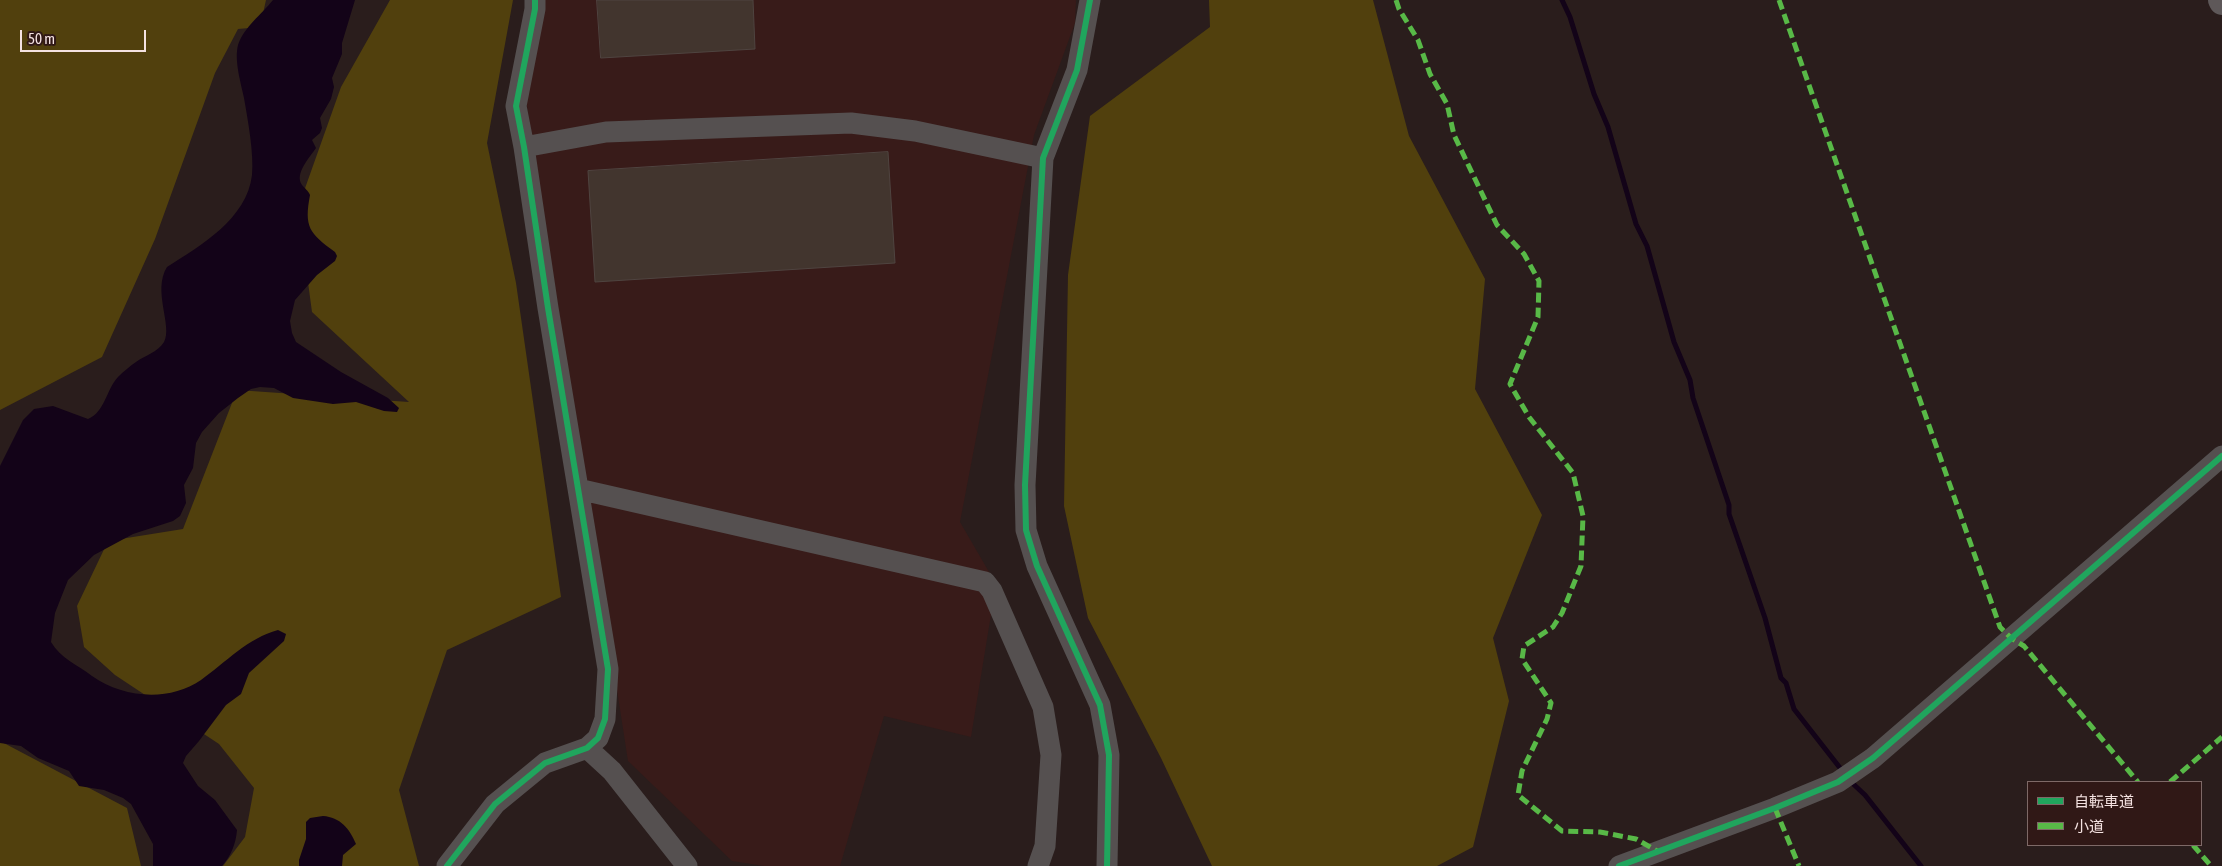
<!DOCTYPE html>
<html>
<head>
<meta charset="utf-8">
<style>
  body { margin:0 }
  #map { position:relative; width:2222px; height:866px; overflow:hidden; background:#2a1d1c; font-family:"Asap Condensed","Noto Sans JP",sans-serif }
  canvas { display:block }
  .legend { position:absolute; left:2027px; top:781px; width:175px; height:65px; box-sizing:border-box; background:#301816; border:1px solid #7e6967; margin:0; padding:6px 9px; list-style:none; font-size:15px; color:#f4e2e1 }
  .legend li { display:flex; align-items:center; gap:10px; height:25px }
  .legend b { width:25px; border:1px solid #7e6967 }
  .scale { position:absolute; left:20px; top:30px; width:126px; height:22px; box-sizing:border-box; border:2px solid #f4e2e1; border-top:0; padding-left:6px; font-size:15px; line-height:18px; white-space:nowrap; color:#f4e2e1; -webkit-text-stroke:4px #301816; paint-order:stroke }
</style>
</head>
<body>
<div id="map">
<canvas width="2222" height="866"></canvas>
<ul class="legend">
<li><b style="height:6px;background:#20a55d"></b>自転車道</li>
<li><b style="height:6px;background:#58b947"></b>小道</li>
</ul>
<div class="scale">50 m</div>
</div>
<script>
const g = document.querySelector('canvas').getContext('2d');
g.lineJoin = 'round';
function paint(path, color) { g.fillStyle = color; g.fill(path, 'evenodd'); }
function trace(path, color, width, dash) { g.strokeStyle = color; g.lineWidth = width; g.lineCap = dash ? 'butt' : 'round'; g.setLineDash(dash || []); g.stroke(path); }
const built = new Path2D(`
  M543,0H1076L1075,23L1034,135L960,522L996,584L971,737L884,716L840,866H764L732,861L628,761L526,100Z`);
const forest = new Path2D(`
  M0,0H266L260,27L238,29L215,73L155,239L102,357L0,410Z
  M390,0H513L487,143L516,283L561,597L447,650L399,790L419,866H223L245,837L254,788L219,744L115,675L84,647L77,606L108,541L183,529L237,390L409,402L312,312L298,208L341,87Z
  M1209,0H1373L1409,136L1485,279L1475,389L1542,515L1493,638L1509,701L1473,847L1437,866H1212L1161,758L1088,618L1064,506L1068,275L1090,116L1210,27Z
  M0,741L127,808L141,866H0Z`);
const water = new Path2D(`
  M273,0H355L342,43V54L332,78L334,87L331,99L320,118L322,128L320,133L312,140L316,148C310,157 294,174 302,185C305,189 308,190 310,195C304,227 309,233 335,252L337,256L335,261L317,275L295,300L290,321L292,333L296,342L341,372L388,398L399,408L397,412L384,411L356,402L333,404L293,398L274,388L260,387L251,389L238,398L219,413L202,432L196,443L193,468L184,485L186,503L180,516L173,521L133,534L94,555L68,580L55,613L51,642C60,658 78,665 92,676C123,698 169,702 201,680C226,662 248,638 278,630L286,634L284,641L249,673L241,694L226,705L199,741L186,756L183,763L198,786L215,800L237,830C236,843 231,856 222,866H153V844L131,804L123,798L104,790L79,786L69,771L38,758L21,746L0,743V466L23,420L34,409L53,406L88,419C105,412 106,390 118,377C123,372 130,366 136,362C144,356 158,352 164,342C173,326 152,291 167,267C200,246 247,219 252,175C254,153 248,121 244,98C241,83 234,61 238,45C244,27 262,14 273,0Z
  M323,816C340,817 350,829 356,844L343,855L342,866H299V860L306,839V822L310,818Z`);
const stream = new Path2D(`
  M1562,0L1570,17L1594,94L1608,127L1636,224L1647,246L1674,342L1690,380L1693,398L1729,505V514L1765,618L1781,678L1786,683L1794,709L1844,773
  M1849,780L1865,795L1921,866`);
const building = new Path2D(`
  M597,0H753L755,49L601,58Z
  M888,152L895,263L595,282L588,171Z`);
const minor = new Path2D(`
  M1090,0L1077,70L1043,158L1025,485L1026,530L1037,566L1100,705L1109,755L1107,866
  M524,147L606,132L851,123L915,131L1043,158
  M578,489L985,582L992,591L1043,707L1051,755L1045,846L1038,866
  M587,748L612,771L687,866
  M447,866L495,804L545,763L587,748L598,738L605,719L608,669L548,308L524,147L516,106L535,9V0
  M1619,866L1775,808L1838,782L1873,758L2222,456`);
const major = new Path2D(`
  M2221,0L2222,2`);
const quiet = new Path2D(`
  M1396,0L1399,9L1418,40L1430,74L1447,104L1454,135L1497,225L1524,254L1539,281L1538,317L1510,384L1529,417L1573,473L1583,516L1581,566L1562,613L1553,627L1524,646L1522,659L1551,703L1547,719L1522,771L1518,795L1562,831L1600,832L1636,839L1659,852
  M1779,0L2000,627L2011,638L2024,646L2138,782
  M2170,782L2222,737
  M1775,808L1799,866
  M2193,845L2211,866`);
const cycleway = new Path2D(`
  M1090,0L1077,70L1043,158L1025,485L1026,530L1037,566L1100,705L1109,755L1107,866
  M447,866L495,804L545,763L587,748L598,738L605,719L608,669L548,308L524,147L516,106L535,9V0
  M1619,866L1775,808L1838,782L1873,758L2222,456`);
paint(built, '#381b19');
paint(forest, '#51400d');
paint(water, '#130318');
trace(stream, '#130318', 5);
paint(building, '#42352e');
trace(building, '#4f4440', 1);
trace(minor, '#555050', 21);
trace(major, '#5e5859', 26);
trace(quiet, '#58b947', 5, [10, 5]);
trace(cycleway, '#20a55d', 6);
</script>
</body>
</html>
